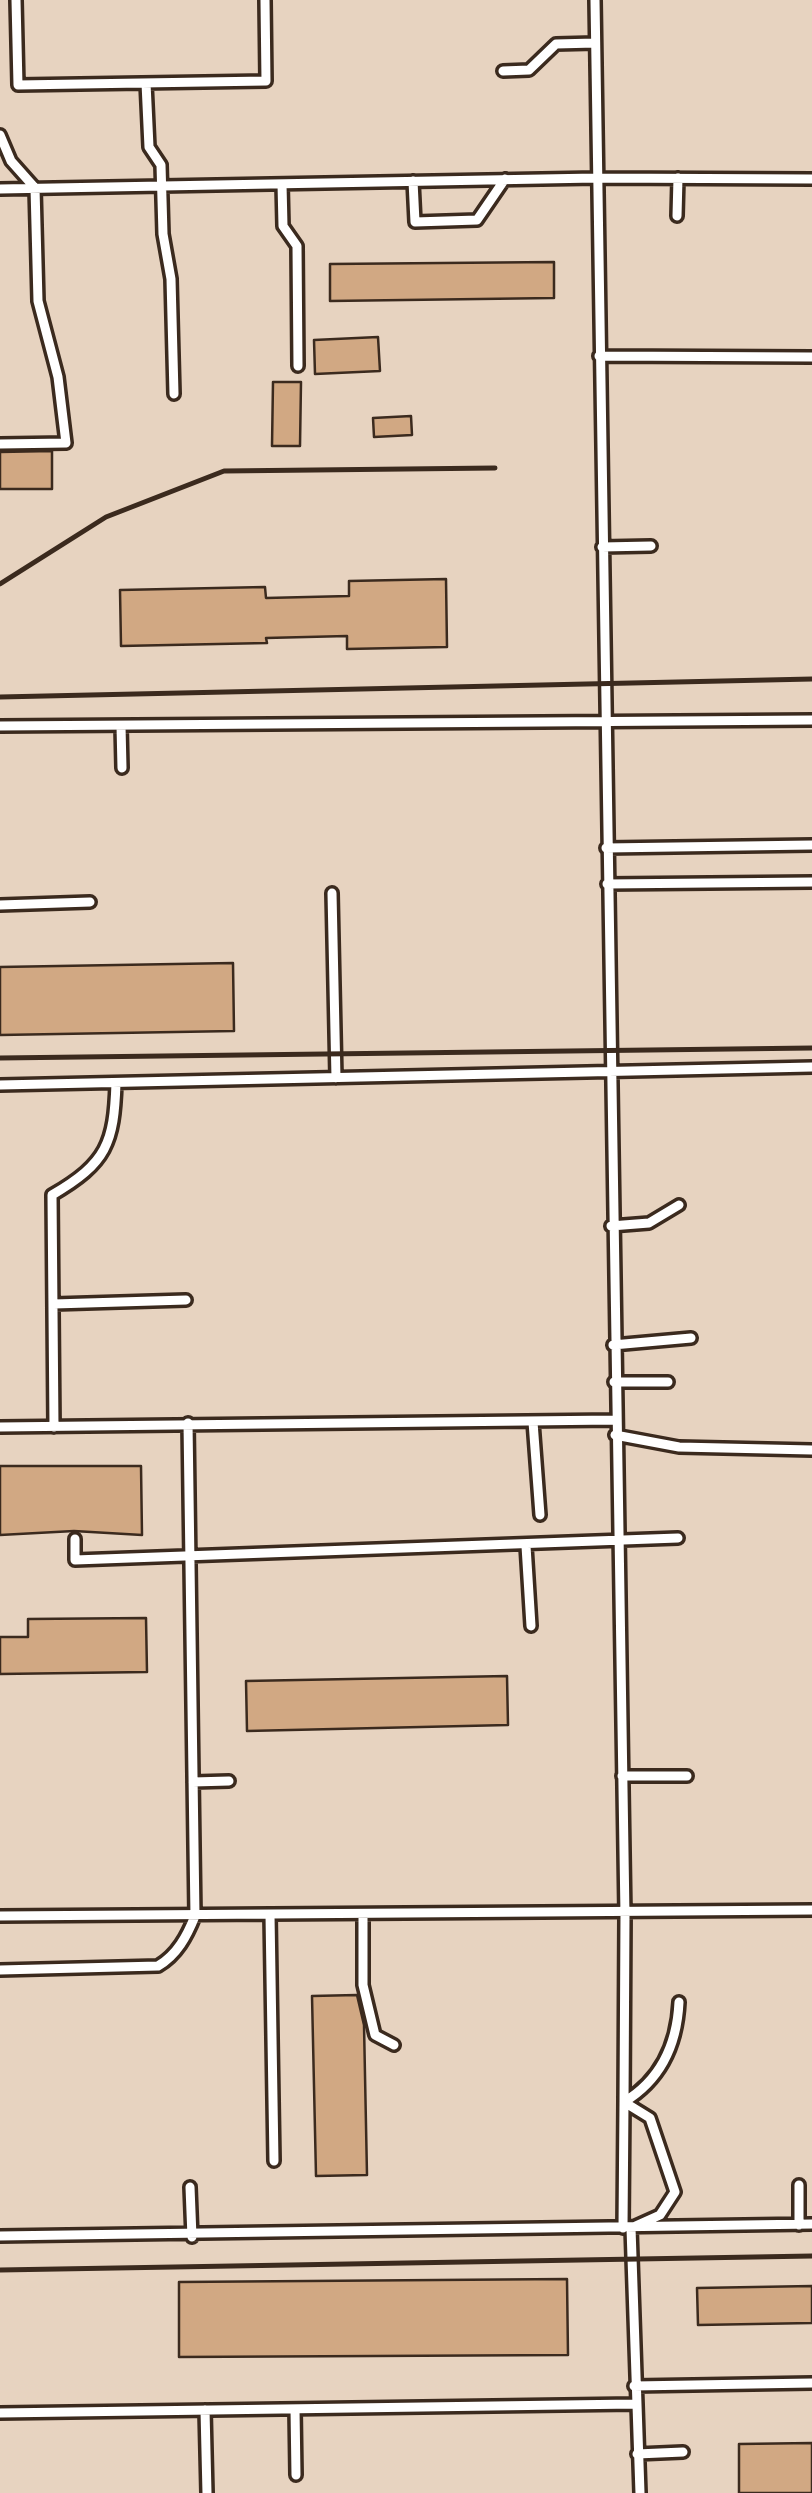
<!DOCTYPE html>
<html>
<head>
<meta charset="utf-8">
<style>
  body { margin:0 }
  canvas { display:block; background:#f1e5da }
</style>
</head>
<body>
<canvas width="812" height="2493"></canvas>
<script>
const g = document.querySelector('canvas').getContext('2d');
g.lineJoin = 'round';
function paint(path, color) { g.fillStyle = color; g.fill(path, 'evenodd'); }
function trace(path, color, width, dash) { g.strokeStyle = color; g.lineWidth = width; g.lineCap = dash ? 'butt' : 'round'; g.setLineDash(dash || []); g.stroke(path); }
const built = new Path2D(`
  M0,0H812V2493H0Z`);
const building = new Path2D(`
  M554,262V298L330,301V264Z
  M378,337L380,371L315,374L314,340Z
  M273,382H301L300,446H272Z
  M411,416L412,435L374,437L373,418Z
  M52,451V489H0V452Z
  M446,579L447,647L347,649V636L266,638L267,643L121,646L120,590L265,587L266,598L349,596V581Z
  M233,963L234,1031L0,1035V967Z
  M0,1466H141L142,1535L74,1531L0,1535Z
  M146,1618L147,1672L0,1674V1637H28V1619Z
  M507,1676L508,1725L247,1731L246,1681Z
  M357,1995L364,2025L367,2175L316,2176L312,1996Z
  M567,2279L568,2355L179,2357V2282Z
  M812,2286V2323L698,2325L697,2288Z
  M812,2443V2493H739V2444Z`);
const service = new Path2D(`
  M16,0L18,85L266,81L265,0
  M595,0L625,1914L624,2102L650,2118L675,2192L660,2215L631,2228L640,2493
  M503,71L529,70L556,44L595,43
  M146,83L149,147L161,165L163,234L171,279L174,394
  M0,135L11,161L35,188L38,301L58,377L66,443L0,444
  M413,181L415,222L477,220L505,179
  M282,184L283,226L297,246L298,366
  M0,189L596,178L812,179
  M677,216L678,178
  M599,356L812,357
  M602,547L651,546
  M0,726L812,720
  M121,726L122,768
  M606,848L812,845
  M607,884L812,882
  M332,893L336,1078
  M0,905L90,902
  M0,1085L812,1067
  M611,1226L649,1223L679,1205
  M54,1304L186,1300
  M613,1345L691,1338
  M614,1382H668
  M533,1422L540,1515
  M0,1427L614,1420
  M54,1427L52,1195C107,1163 114,1143 116,1083
  M615,1435L679,1447L812,1450
  M75,1539V1560L678,1538
  M526,1546L531,1626
  M622,1776H687
  M193,1782L229,1781
  M270,1915L274,2161
  M363,1915V1985L375,2035L394,2045
  M0,1916L812,1910
  M0,1970L158,1966C177,1955 187,1936 195,1916L188,1423
  M799,2185V2225
  M190,2187L192,2237
  M623,2228L624,2102C662,2079 677,2044 679,2002
  M0,2236L812,2224
  M634,2386L812,2383
  M295,2409L296,2475
  M205,2410L207,2493
  M0,2413L634,2404
  M637,2454L683,2452`);
const rail = new Path2D(`
  M0,584L106,517L224,471L495,468
  M0,697L812,679
  M0,1058L812,1048
  M0,2270L812,2256`);
paint(built, '#e7d3c0');
paint(building, '#d1a883');
trace(building, '#3b2a1e', 2.5);
trace(service, '#3b2a1e', 16);
trace(service, '#fff', 9);
trace(rail, '#3b2a1e', 5);
</script>
</body>
</html>
